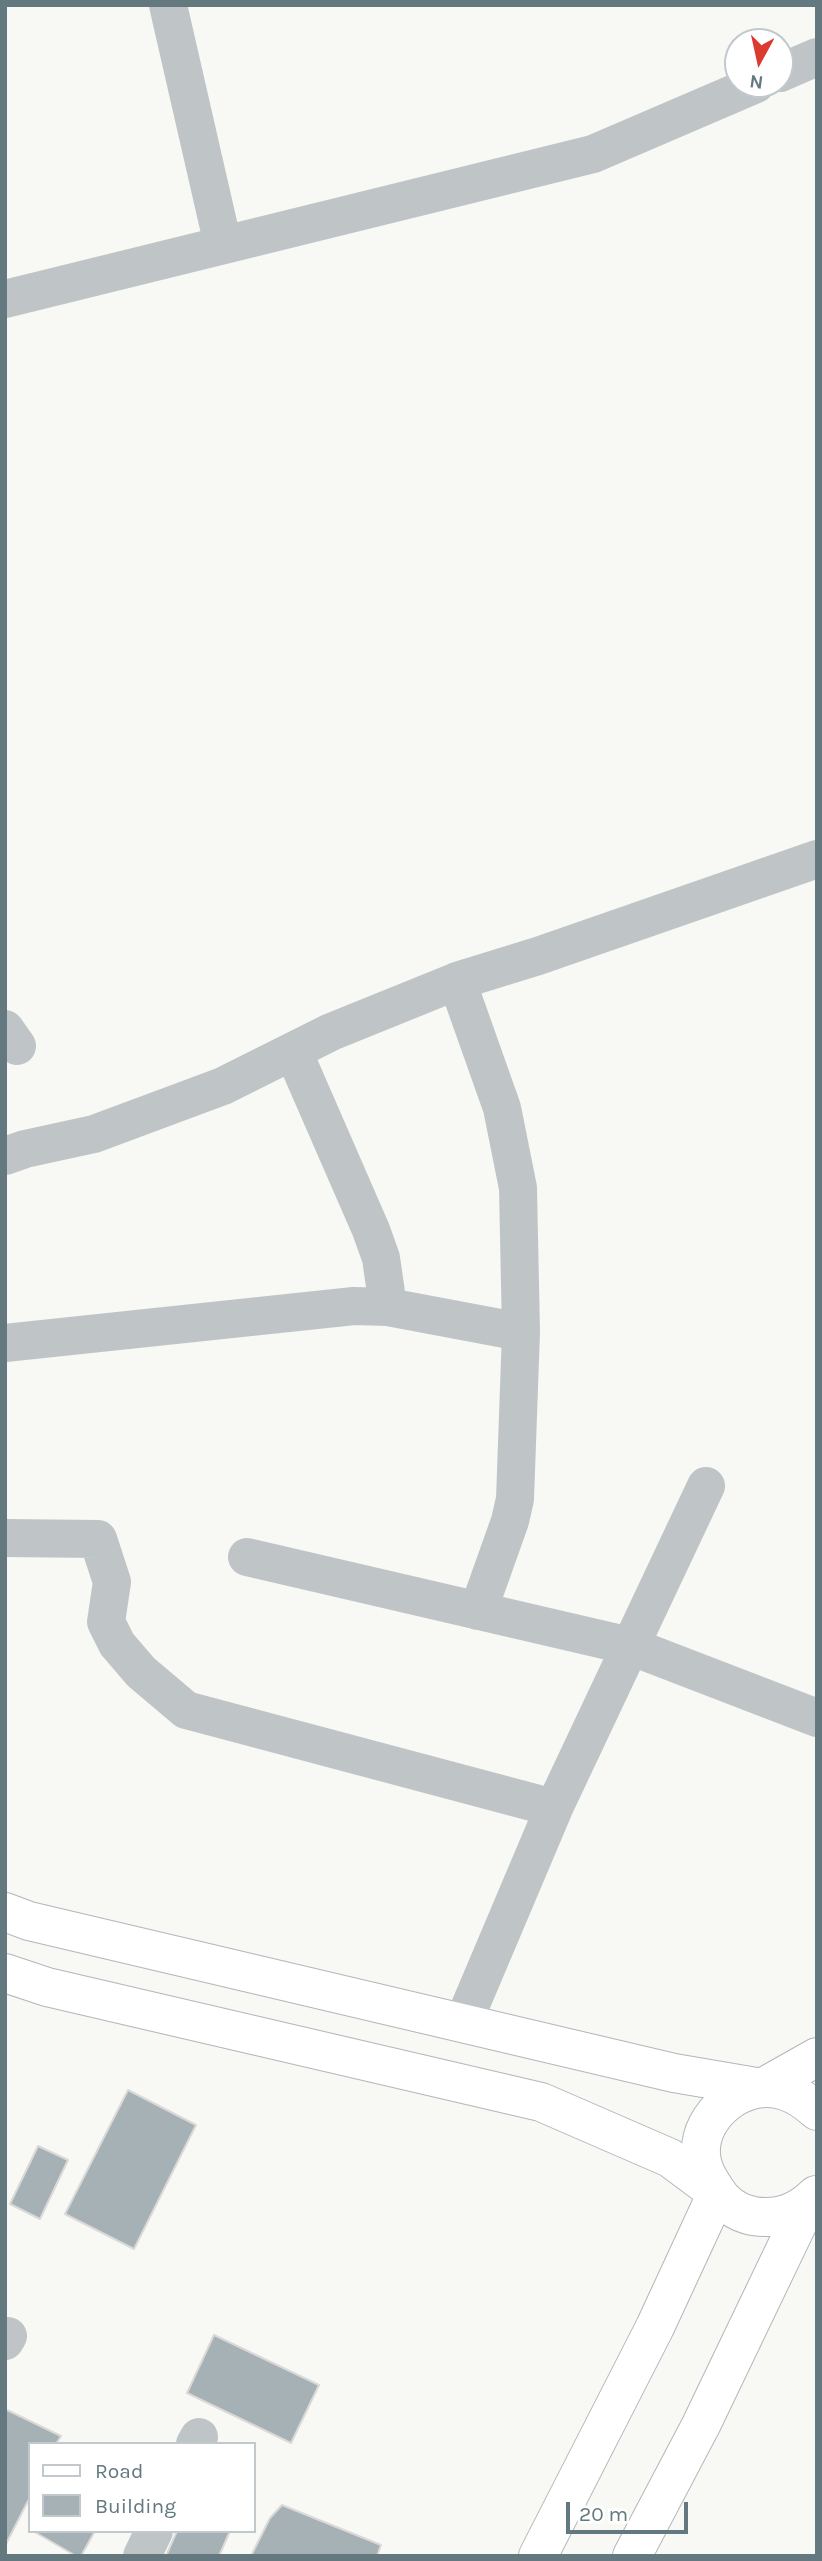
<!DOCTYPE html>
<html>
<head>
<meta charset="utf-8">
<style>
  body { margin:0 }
  #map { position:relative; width:822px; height:2561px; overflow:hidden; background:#f8f8f5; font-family:Karla,sans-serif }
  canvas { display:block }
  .frame { position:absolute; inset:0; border:7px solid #64797f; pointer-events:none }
  .legend { position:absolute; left:28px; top:2442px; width:228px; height:91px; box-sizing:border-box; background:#fff; border:2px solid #c1c9cc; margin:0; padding:9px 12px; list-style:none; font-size:21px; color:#64797f }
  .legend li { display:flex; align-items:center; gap:14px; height:35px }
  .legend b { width:35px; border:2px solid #c1c9cc }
  .north { position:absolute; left:724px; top:28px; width:70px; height:70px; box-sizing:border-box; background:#fff; border:2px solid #c1c9cc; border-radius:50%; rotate:188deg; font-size:19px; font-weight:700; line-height:28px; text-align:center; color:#64797f }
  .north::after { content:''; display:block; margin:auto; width:24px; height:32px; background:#dc3931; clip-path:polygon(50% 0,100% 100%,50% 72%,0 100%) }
  .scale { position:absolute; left:566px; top:2502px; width:122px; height:32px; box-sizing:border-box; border:4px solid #64797f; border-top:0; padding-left:9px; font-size:21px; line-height:24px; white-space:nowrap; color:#64797f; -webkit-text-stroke:5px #fff; paint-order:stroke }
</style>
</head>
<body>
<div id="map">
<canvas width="822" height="2561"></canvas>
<div class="frame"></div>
<ul class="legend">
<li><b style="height:9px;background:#fff"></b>Road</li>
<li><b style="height:19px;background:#a6b1b5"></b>Building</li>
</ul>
<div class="north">N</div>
<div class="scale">20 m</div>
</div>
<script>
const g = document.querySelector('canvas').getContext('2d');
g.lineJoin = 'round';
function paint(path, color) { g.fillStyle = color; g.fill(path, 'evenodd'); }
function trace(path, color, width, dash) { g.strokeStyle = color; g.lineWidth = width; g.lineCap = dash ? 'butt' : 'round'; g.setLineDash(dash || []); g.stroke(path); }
const building = new Path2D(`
  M128,2090L196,2125L134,2249L65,2214Z
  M38,2146L68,2160L40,2219L10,2204Z
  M214,2335L319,2385L291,2443L187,2393Z
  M5,2409L61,2436L56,2444H30V2497L5,2546Z
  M282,2505L381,2545L377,2556H251L270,2518Z
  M33,2531H95L81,2556H76Z
  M177,2531H230L219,2556H166Z`);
const minor = new Path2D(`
  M168,5L223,245
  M780,73L817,57
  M5,299L593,154L756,84
  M457,981L502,1108L518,1188L521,1332L515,1499L510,1521L478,1611
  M5,1029L17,1046
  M293,1051L371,1230L381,1258L388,1307
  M5,1156L25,1149L94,1134L223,1086L331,1032L457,981L538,956L817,859
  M5,1343L354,1306L388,1307L521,1332
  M5,1538L98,1539L112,1582L106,1622L117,1644L141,1672L186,1710L554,1808
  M247,1557L630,1646L817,1718
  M463,2023L554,1808L706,1486
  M5,2341L8,2336
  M195,2444L199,2437
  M142,2556L154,2531`);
const secondary = new Path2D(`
  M5,1912L29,1921L674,2073L762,2088
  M5,1973L47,1987L541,2102L670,2158L717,2193`);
const primary = new Path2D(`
  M762,2088L817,2057
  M816,2195C798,2213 778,2220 753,2216C737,2213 723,2203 715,2189C708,2178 702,2169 701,2155C698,2113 746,2077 785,2091C798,2095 807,2102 817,2111
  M538,2556L655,2327L717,2193
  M632,2556L701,2425L807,2204`);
paint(building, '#a6b1b5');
trace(building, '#dad9d8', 2);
trace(secondary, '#afb8ba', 40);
trace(primary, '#b1b8ba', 40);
trace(minor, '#bfc5c7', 38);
trace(secondary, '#fff', 38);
trace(primary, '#fff', 38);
</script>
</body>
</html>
